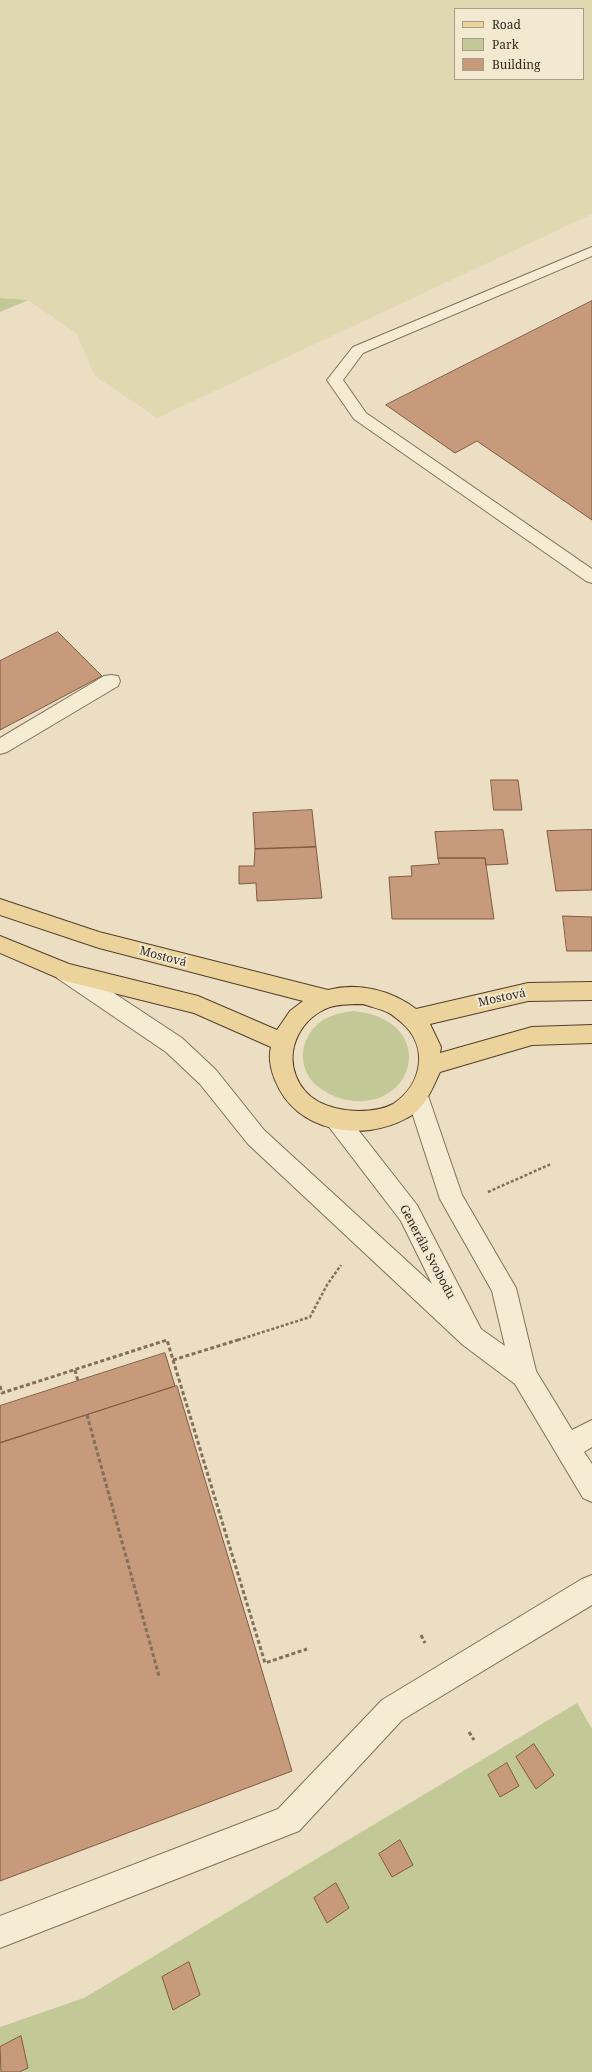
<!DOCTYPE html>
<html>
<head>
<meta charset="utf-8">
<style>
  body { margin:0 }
  #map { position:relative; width:592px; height:2072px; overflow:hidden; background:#ebdec2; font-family:"Noto Serif",serif }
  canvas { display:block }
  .legend { position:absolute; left:454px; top:8px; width:130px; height:72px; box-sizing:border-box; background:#f3e9d1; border:1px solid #a79c89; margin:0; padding:5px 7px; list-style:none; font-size:12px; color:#34281e }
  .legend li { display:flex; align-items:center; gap:8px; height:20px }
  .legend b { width:20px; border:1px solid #a79c89 }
</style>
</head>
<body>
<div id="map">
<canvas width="592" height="2072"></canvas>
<ul class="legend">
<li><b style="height:5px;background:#ecd39b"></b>Road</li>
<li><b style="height:11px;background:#c2c896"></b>Park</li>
<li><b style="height:11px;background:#c69a7a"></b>Building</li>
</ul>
</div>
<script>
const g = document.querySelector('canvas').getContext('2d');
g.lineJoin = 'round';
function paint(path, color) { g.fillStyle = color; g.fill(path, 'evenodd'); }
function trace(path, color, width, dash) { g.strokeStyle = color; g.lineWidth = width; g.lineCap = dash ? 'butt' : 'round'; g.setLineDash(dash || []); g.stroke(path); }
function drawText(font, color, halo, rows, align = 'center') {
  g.font = font + ' "Noto Serif",serif'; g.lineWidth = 4; g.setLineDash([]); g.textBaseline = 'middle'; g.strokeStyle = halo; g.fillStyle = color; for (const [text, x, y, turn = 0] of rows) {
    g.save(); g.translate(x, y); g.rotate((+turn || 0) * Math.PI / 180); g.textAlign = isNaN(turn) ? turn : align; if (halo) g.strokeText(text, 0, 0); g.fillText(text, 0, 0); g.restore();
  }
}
const farmland = new Path2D(`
  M0,0H592V214L157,418L95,376L76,333L28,300L0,298ZM455,9H583V79H455Z`);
const green = new Path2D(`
  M0,298L28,300L0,312Z
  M353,1011C437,1019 418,1107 353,1101C339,1099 326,1094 315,1084C297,1067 300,1038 319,1023C329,1015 341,1013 353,1011Z
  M577,1703L592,1729V2072H0V2027L84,1998Z`);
const building = new Path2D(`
  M592,301V520L477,441L455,453L386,405Z
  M58,632L102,676L0,730V661Z
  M491,780H518L522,810H494Z
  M312,810L316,847L255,849L253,813Z
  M503,830L508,864L486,865L485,858H438L435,832Z
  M592,830V890L556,891L547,831Z
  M316,847L322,898L257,901L256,883L239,884V866H254L255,849Z
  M438,858H485L494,919H392L389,877L412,876L411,866L439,864Z
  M563,916L592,917V951H567Z
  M165,1353L175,1386L0,1443V1406Z
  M177,1386L292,1771L0,1881V1443Z
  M534,1744L554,1775L536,1789L516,1757Z
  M507,1763L519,1786L500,1797L488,1775Z
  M400,1840L413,1865L392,1877L379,1854Z
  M336,1883L349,1908L327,1923L314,1898Z
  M189,1962L200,1995L173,2010L162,1977Z
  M21,2036L28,2068L19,2072H1L0,2047Z`);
const pathFar1 = new Path2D(`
  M488,1192L551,1164
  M238,1340L310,1317L327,1285L341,1265`);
const path = new Path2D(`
  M173,1360L241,1339
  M75,1370L78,1381
  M0,1386L2,1393L167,1340L265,1663L307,1649
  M87,1415L159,1676
  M421,1635L425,1643
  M469,1732L474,1740`);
const minor = new Path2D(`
  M592,247V256L363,353L343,380L366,413L592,569V583L586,581L354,419L327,380L353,347Z
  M111,675L118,676L120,681L118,686L7,752L0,754V738L104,676Z
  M65,963L73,966L182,1038L216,1070L264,1130L432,1284L401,1221L329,1127L326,1120L329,1113L337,1110L345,1113L417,1205L481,1329L505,1346L492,1291L440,1199L407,1097L410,1090L418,1087L426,1090L462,1195L516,1288L536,1371L572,1430L592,1420V1447L584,1452L592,1464V1502L583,1498L515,1384L463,1345L248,1144L200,1084L166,1052L57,978L54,972L57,966Z
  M592,1575V1605L402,1720L299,1831L0,1948V1916L278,1809L382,1700L582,1579Z`);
const major = new Path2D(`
  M0,899L99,932L328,990C358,982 392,990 416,1009L528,983L592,982V1000L528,1001L430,1024L441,1047L440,1053L532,1027L592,1025V1043L532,1045L440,1072C432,1089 425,1109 407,1118C362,1143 295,1132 275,1080C271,1070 268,1058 271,1047L194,1013L65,981L0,953V936L69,964L198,996L277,1030L290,1011L303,1001L99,948L0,915ZM363,1004C371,1007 381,1009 389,1013C393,1015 397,1019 401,1022C429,1046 423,1084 393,1104C382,1110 369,1111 358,1111C332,1110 306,1102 296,1076C285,1048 302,1017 330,1007C340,1004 352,1004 363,1004Z`);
const streetNames = [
  ["Mostová",163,957,15],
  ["Mostová",502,998,-12],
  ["Generála Svobodu",427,1252,62]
];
paint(farmland, '#e0d8b0');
paint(green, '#c2c896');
paint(building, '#c69a7a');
trace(building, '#815b42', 1);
trace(minor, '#83705a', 2);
trace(major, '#513f2e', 2);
trace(pathFar1, '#83705a', 2.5, [3, 2]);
trace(path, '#83705a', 3, [4, 2.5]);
paint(minor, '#f6ecd4');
paint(major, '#ecd39b');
drawText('12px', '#34281e', '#f3e9d1', streetNames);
</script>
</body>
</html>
